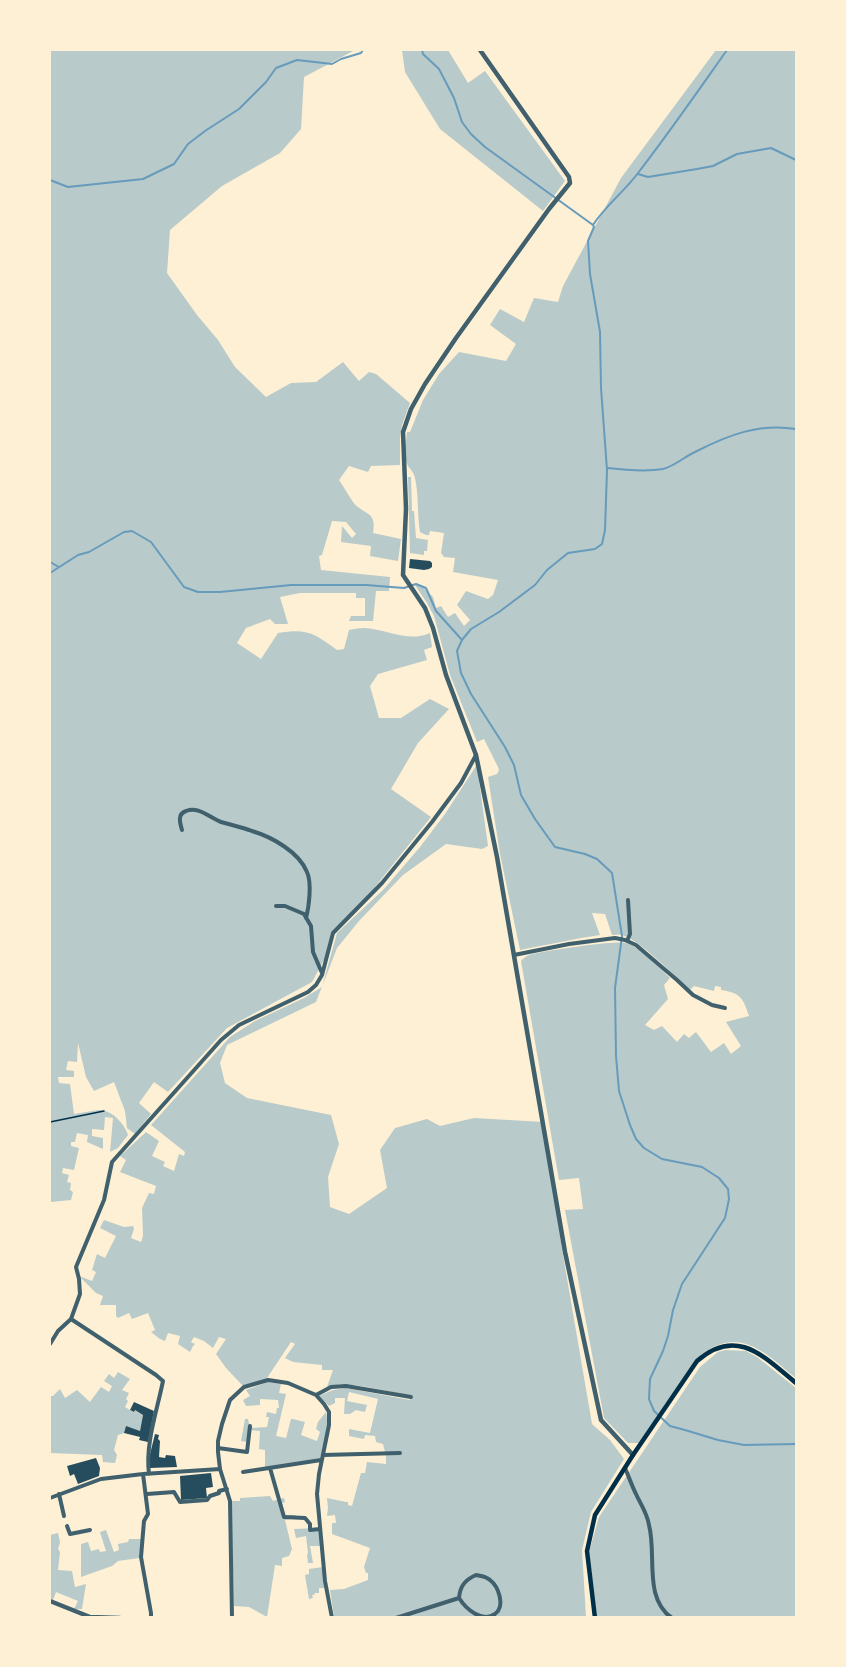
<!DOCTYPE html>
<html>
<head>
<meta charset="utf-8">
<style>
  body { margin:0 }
  #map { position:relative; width:846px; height:1667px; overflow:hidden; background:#fdf0d5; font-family:"Titillium Web",sans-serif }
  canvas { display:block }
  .frame { position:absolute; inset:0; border:51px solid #fdf0d5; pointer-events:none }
</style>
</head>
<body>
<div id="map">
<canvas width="846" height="1667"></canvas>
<div class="frame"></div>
</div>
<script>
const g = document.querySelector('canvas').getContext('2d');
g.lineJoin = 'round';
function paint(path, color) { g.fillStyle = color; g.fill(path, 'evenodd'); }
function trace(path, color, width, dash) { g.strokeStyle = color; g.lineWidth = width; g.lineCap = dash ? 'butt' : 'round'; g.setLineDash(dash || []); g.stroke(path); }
const green = new Path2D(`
  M50,50H355L304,77L301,129L280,153L222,186L170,230L167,273L197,315L218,340L235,367L266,397L291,383L316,382L343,362L359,381L369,372L376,374L410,403L402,425L400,437V465L371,466L368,472L349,466L339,480C344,487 348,495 353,502C364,516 377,510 373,533L401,539L398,561L370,556L371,546L341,542L342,526L352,538L356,534L346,522L332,521L322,555L319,556L321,570L390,577L389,591H376L373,621H349L351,616H365V598H356V593H300L280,597L288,624H275L270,619L246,628L237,643L261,659L278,633C307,628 314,633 337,650L344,649L349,630C354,629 359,628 364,628C387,629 407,643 430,633L432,647L424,650L427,660L378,674L370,686L379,718H401L430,699L449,709L418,743L391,789L431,817L367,897L331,933L325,958L312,982L227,1028L168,1092L154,1082L139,1103L151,1114L135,1134L127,1128L125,1111L114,1082L94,1091L86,1077L78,1043L77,1062L68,1061L66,1070L74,1071V1077H58L59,1083L70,1084L74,1114C82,1113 90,1111 99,1110C111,1109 125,1124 128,1135L118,1148L110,1152L113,1118L105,1117L104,1130L92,1129V1136L103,1138V1149L87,1142L88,1135L77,1133L75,1142H71V1146L79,1148L74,1170L63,1168L62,1173L69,1175L67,1182L71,1183L70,1190L73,1192L71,1200L51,1202L50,1208Z
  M402,50H448L468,83L485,71L565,181L543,211L440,129L405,72Z
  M716,50H796V1378C763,1351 737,1323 696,1359L665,1404L641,1443H628L604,1418L565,1210L583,1209L579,1178L559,1180L521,961C524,958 525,957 529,955C542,951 615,940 626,943C642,948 659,967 670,978L664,985L668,999L645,1025L654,1030L662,1026L677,1042L684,1034L689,1038L696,1032L711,1052L724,1043L731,1054L741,1046L726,1022L749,1016C743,998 741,993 721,990V987L715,986L714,991L694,986L689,991C678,978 638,939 622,935C618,934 615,935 612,935L605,914L592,913L600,935C573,939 547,945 520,950L500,854L488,777L497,774L499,770L498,767L484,739L477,742L450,675L434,616L427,603L415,585H421L433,597L436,608L441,606L448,617L455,613L464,626L470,620L457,605L466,591L488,599L493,595L498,580L453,572L455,558L444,557L441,553L444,533L430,531L429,535H426L420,532C417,514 419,496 415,478C414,473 411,470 408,466C403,457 406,442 407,432H410L423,400L439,374L459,352L506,361L516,344L490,325L500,309L524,322L534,298L558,302L563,286L621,178Z
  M408,477H411L412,511H414L416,538L428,540L427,551H424V555L410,553Z
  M476,766L478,773L488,846L482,849L446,844L403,875L359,921L337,948L316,1002L227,1045L220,1063L225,1083L247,1098L331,1115L339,1144L328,1177L330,1207L349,1214L387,1188L380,1150L395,1128L427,1119L440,1126L474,1118L543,1122L563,1255L592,1424L610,1440L624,1459L591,1512L582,1550L586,1617H334L330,1590L344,1589L368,1580V1573H366L364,1567L370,1548L332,1534V1523H336L335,1515L327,1516L328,1508L327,1498L346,1502H348V1505L352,1506L361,1473H365L367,1462L386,1464V1456L383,1444L376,1442L375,1436L365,1435L364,1439L349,1436V1429L370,1433L378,1399L349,1392L347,1401L367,1405L365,1412L356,1410L350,1414H344L345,1398H335V1403L329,1406L319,1396L333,1390L346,1388L410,1400L411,1396C388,1392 348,1380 327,1387L333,1370H322V1365L293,1362L285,1358L295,1344L291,1342L267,1378L243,1386L226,1368L216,1354L226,1339L219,1337L213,1348L204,1341L194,1337L191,1342L195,1344L193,1346L190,1352L178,1344L180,1336L168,1333L165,1341L160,1339L151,1332L155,1330L148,1313L132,1319L129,1313L118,1318L116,1316V1305H100L103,1296L96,1293L79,1276L92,1281L96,1272L92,1270L97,1254L105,1258L116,1236L100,1228L104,1220L124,1227L133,1226L134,1229L131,1238L141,1242L143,1236L142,1208L149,1193L154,1194L156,1186L120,1172L126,1160L120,1156L146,1132L159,1141L152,1156L165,1162L163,1166L174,1171L179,1154L184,1156L185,1152L151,1125L230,1037L255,1021L304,998L322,987L337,933L384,889L420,847L445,814Z
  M725,1350L746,1351L757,1357L796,1388V1617H597L589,1552L599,1517L700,1367L718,1352Z
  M118,1372L130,1379L122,1390L129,1393L126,1399L128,1401L125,1407L133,1412L135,1410L143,1415L140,1431L126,1427L124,1433L118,1435L114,1450L117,1455L115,1463L103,1462L102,1455L50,1453V1396H53L60,1389L65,1398L77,1390L90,1402L101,1387L109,1392L112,1386L104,1381L109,1374L114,1378Z
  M268,1382L281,1384L279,1393L286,1394L276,1436L286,1438L291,1419H293L305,1422L301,1435L317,1441L320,1432L316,1429L318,1422L326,1412L328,1424L320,1459L265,1468V1450L259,1449L260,1431L249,1430L248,1440L246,1442L241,1441L245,1419H248L249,1424L253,1428L267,1427L269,1417H266L267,1412L276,1414L277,1408H279L278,1400L260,1399V1405L246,1406L243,1400L250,1396L246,1390Z
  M270,1496L273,1501L284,1498L285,1502L282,1503L285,1515H296L297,1518L285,1520L292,1549L289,1556L282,1558V1566L275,1565L267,1617L249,1607L234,1606L231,1501H240V1498Z
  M319,1528L321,1546H310L313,1563H308L307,1555L308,1553L306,1536L296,1538L294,1529Z
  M106,1530L114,1552L119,1550L118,1544L128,1542L129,1539H141L139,1558L118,1561L112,1566L81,1577V1544L88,1542L91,1551L99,1549L100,1552L106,1551L100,1532Z
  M58,1533L60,1542L58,1549L60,1552L58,1570L72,1571L75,1587L86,1584L82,1609H74L78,1601L56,1592L53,1600L50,1598V1535Z
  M323,1567L325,1588H319V1593H315L314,1595H312L313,1598L309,1599L305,1575L309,1574V1569Z`);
const stream = new Path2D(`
  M422,50L423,54L439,69L454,98L462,122L471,134L485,147L593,225
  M727,50C698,91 669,133 638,173C624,192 606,205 593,225L594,227L588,241L590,274L600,332L601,388L607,470L605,530L602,544L595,549L568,553L547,570L535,585L499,612L471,629L462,640L457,651L461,673L471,694L505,747L514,765L521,795L535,819L555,847L585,854L597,859L612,873L622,936L615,988L616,1056L619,1091L630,1125L636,1139L644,1148L662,1159L702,1167L719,1178L728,1189L729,1199L725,1218L682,1284L673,1310L668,1336L663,1351L650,1379L649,1399L654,1411L670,1426L685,1430L718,1440L744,1445L796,1444
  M638,174L648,177L697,169L713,166L737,154L771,148L796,160
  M50,180L68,187L143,179L174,164L188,144L205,131L239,109L266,82L276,68L297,60L332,64L341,59L361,53L363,50
  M608,468C625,470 645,472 663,469C675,466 684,457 695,452C728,435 759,423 796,429
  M50,562L59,567
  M50,573L78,555L89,552L124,532L132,531L151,542L184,587L198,592H220L291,585H366L404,588L416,584L426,588L436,611L462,640`);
const building = new Path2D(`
  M410,559L430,561L432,563V567L429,569L424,570L409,568Z
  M134,1402L154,1411L148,1442L139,1440L140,1437L124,1433L126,1426L140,1431L143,1415L135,1410L134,1412L130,1410Z
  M155,1434L159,1435L158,1439L160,1441L159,1457L165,1458L166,1455L175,1456L177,1467L150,1468L149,1458Z
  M96,1458L100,1468L99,1476L78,1484L74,1474L70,1476L67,1466Z
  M211,1473L213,1487L206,1488L207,1498L181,1500L180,1476Z`);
const path = new Path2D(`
  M50,1122L104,1111`);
const minor = new Path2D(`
  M182,830C180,823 177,814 186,811C199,806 210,818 221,822C231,825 242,827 252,831C272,837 299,852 307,872C312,883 309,907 306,918
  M276,906H285L304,914L311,926L313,952L322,973
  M627,941L630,934L628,900
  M514,955L569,944L615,938L625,940L636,945L677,980L693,995L712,1005L725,1008
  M71,1319L156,1375L163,1381C157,1411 145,1444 149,1474
  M50,1344L58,1331L71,1319L80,1294L79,1279L76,1267L104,1200L112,1162L221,1040L239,1025L308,992L316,985L322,975L333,933L382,883L432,822L461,783L476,755
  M316,1395L331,1387L346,1386L411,1397
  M218,1448L247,1452L250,1426
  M323,1455L400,1453
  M270,1468L284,1517L305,1518L310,1524V1530L320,1529
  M625,1468C629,1477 632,1486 636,1494C641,1505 647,1513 649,1525C657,1555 643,1598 672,1618
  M220,1469L230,1501L232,1618
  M243,1472L321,1460
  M59,1494L64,1516
  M147,1494L174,1492L180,1502L207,1500L210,1496L219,1493V1491L227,1489
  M50,1498L101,1479L143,1474
  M67,1526L70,1534L90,1530
  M476,1575C482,1576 486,1576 490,1580C498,1586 506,1606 495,1614C482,1623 466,1609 459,1598C460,1586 465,1580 476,1575Z
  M151,1618V1613L141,1557L144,1521L148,1514L143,1474L220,1469L218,1452V1441L222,1424L230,1400L244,1387L268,1380L288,1383L316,1395L324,1404L329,1412V1425L319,1474L317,1494L325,1581L332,1618
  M396,1618L459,1598`);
const tertiary = new Path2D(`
  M480,50L569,177L570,183L549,209L456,338L425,384L411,409L403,432L406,509L403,575L425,608L433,628L446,675L476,755L497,857L565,1252L601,1420L633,1455
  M50,1601L90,1617L120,1618`);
const secondary = new Path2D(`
  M595,1618L587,1551L595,1515L633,1455L697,1361C737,1326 764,1357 796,1383`);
paint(green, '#b9caca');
trace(stream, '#669bbc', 2);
paint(building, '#264d5e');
trace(path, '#003049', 1.5);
trace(minor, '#3f606c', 4);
trace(tertiary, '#3f606c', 4.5);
trace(secondary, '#003049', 4.5);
</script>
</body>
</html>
